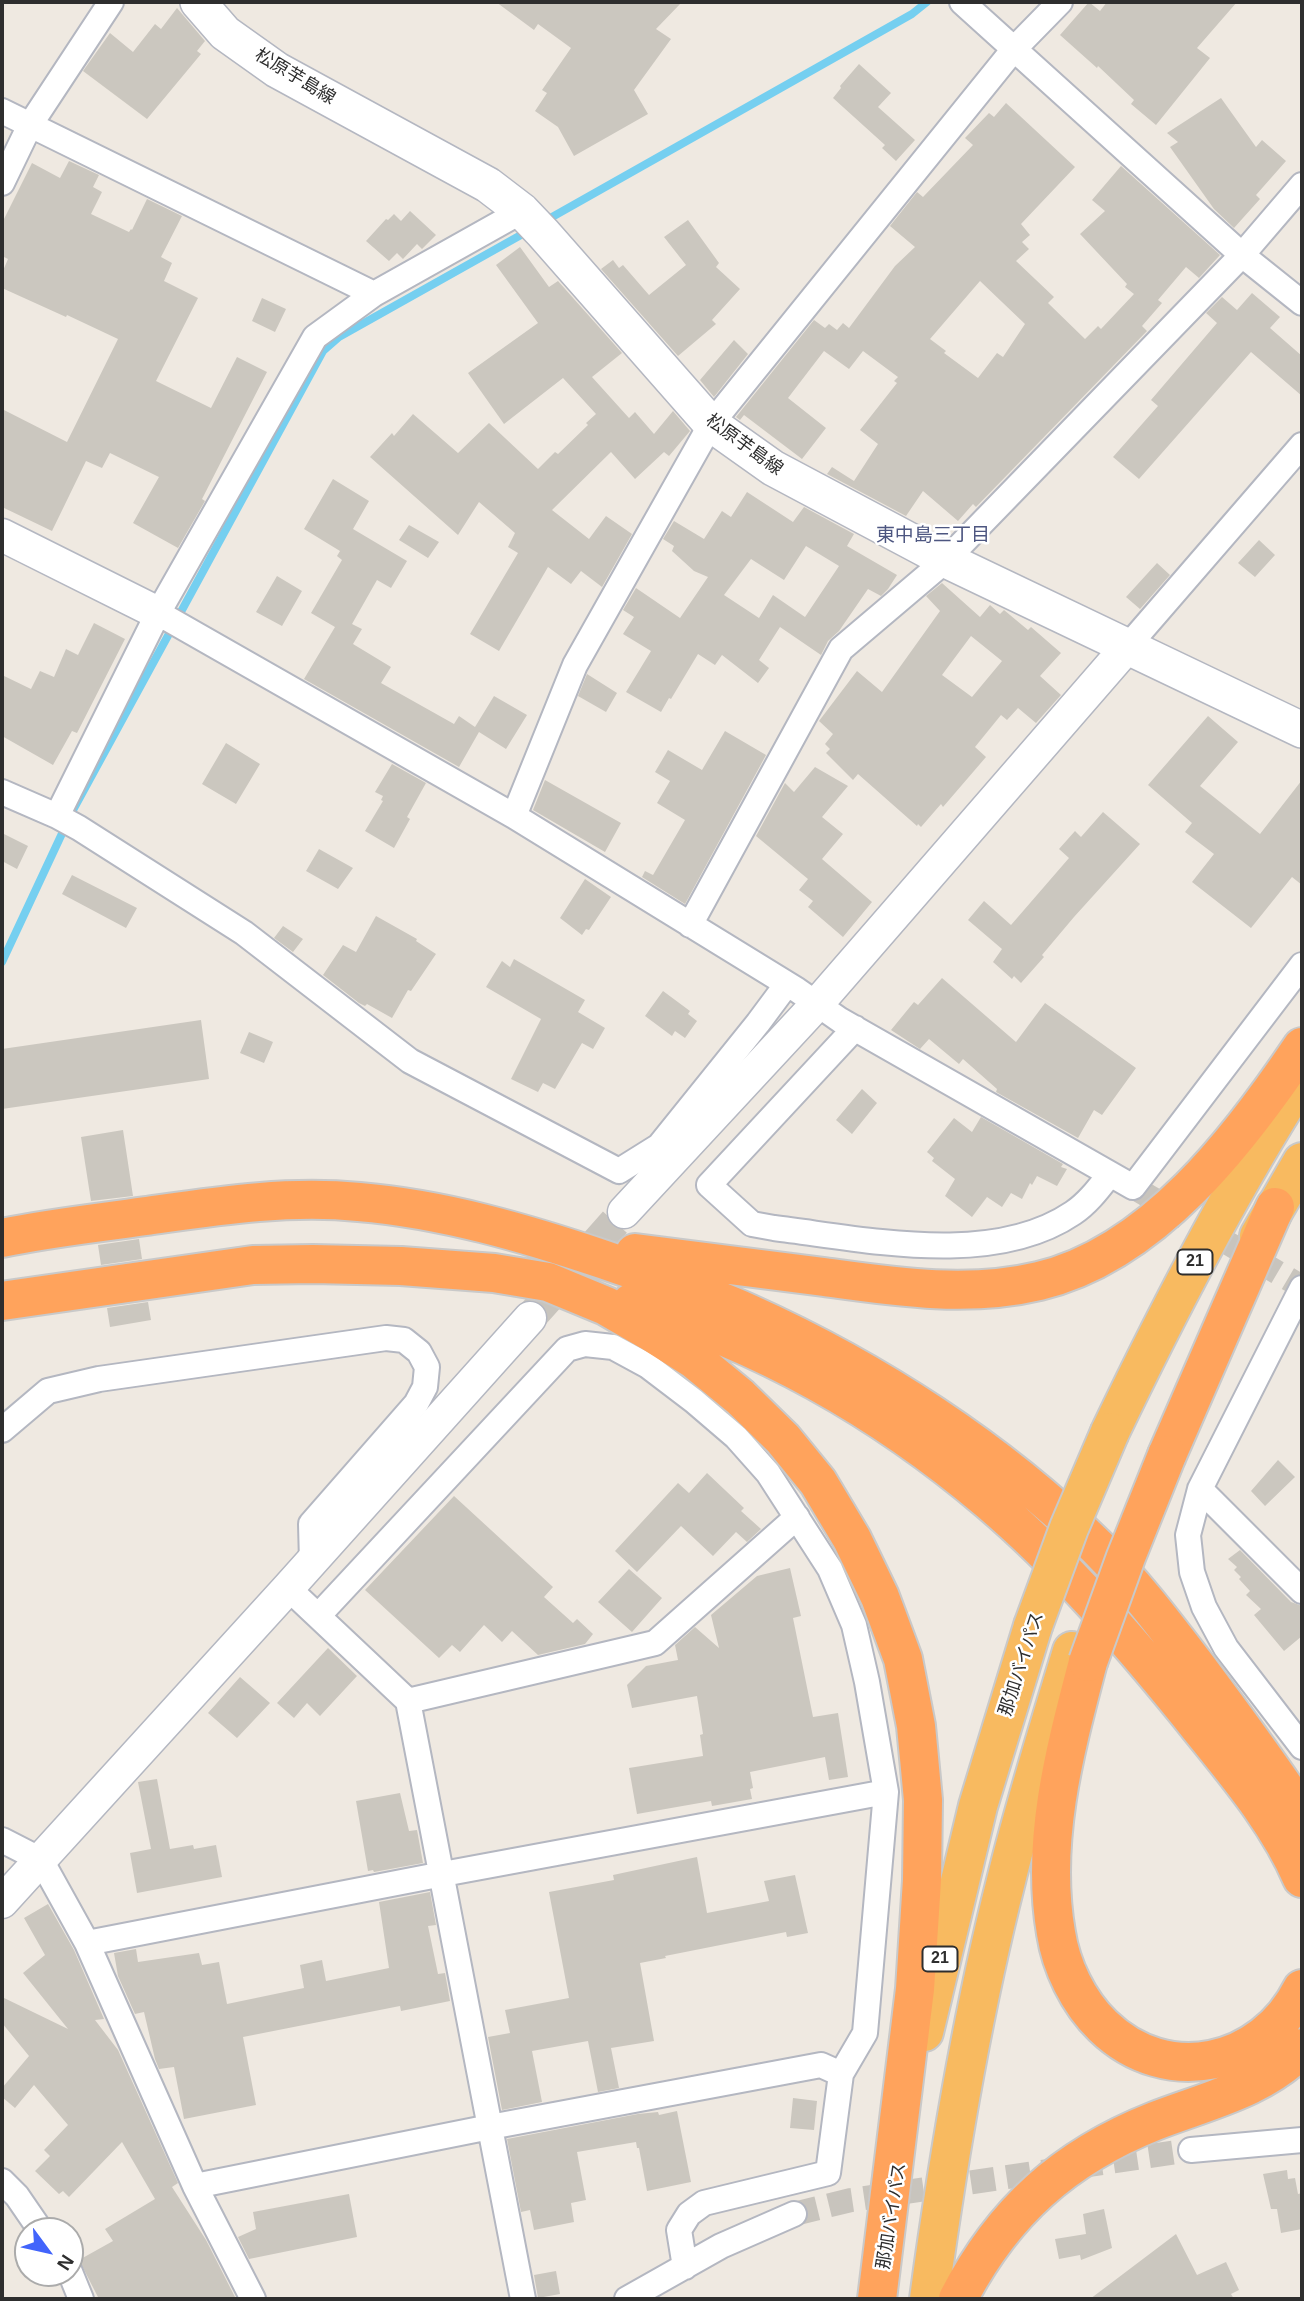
<!DOCTYPE html>
<html>
<head>
<meta charset="utf-8">
<style>
  body { margin:0 }
  #map { position:relative; width:1304px; height:2301px; overflow:hidden; background:#efe9e1; font-family:Helvetica,sans-serif }
  canvas { display:block }
  .frame { position:absolute; inset:0; border:4px solid #2e2e2e; pointer-events:none }
  .north { position:absolute; left:14px; top:2217px; width:70px; height:70px; box-sizing:border-box; background:#fff; border:2px solid #ababab; border-radius:50%; rotate:123deg; font-size:19px; font-weight:700; line-height:28px; text-align:center; color:#2e2e2e }
  .north::after { content:''; display:block; margin:auto; width:24px; height:32px; background:#4264fb; clip-path:polygon(50% 0,100% 100%,50% 72%,0 100%) }
</style>
</head>
<body>
<div id="map">
<canvas width="1304" height="2301"></canvas>
<div class="frame"></div>
<div class="north">N</div>
</div>
<script>
const g = document.querySelector('canvas').getContext('2d');
g.lineJoin = 'round';
function trace(path, color, width, dash) { g.strokeStyle = color; g.lineWidth = width; g.lineCap = dash ? 'butt' : 'round'; g.setLineDash(dash || []); g.stroke(path); }
function paint(path, color) { g.fillStyle = color; g.fill(path, 'evenodd'); }
function drawText(font, color, halo, rows, align = 'center') {
  g.font = font + ' Helvetica,"Noto Sans JP",sans-serif'; g.lineWidth = 5; g.setLineDash([]); g.textBaseline = 'middle'; g.strokeStyle = halo; g.fillStyle = color; for (const [text, x, y, turn = 0] of rows) {
    g.save(); g.translate(x, y); g.rotate((+turn || 0) * Math.PI / 180); g.textAlign = isNaN(turn) ? turn : align; if (halo) g.strokeText(text, 0, 0); g.fillText(text, 0, 0); g.restore();
  }
}
const stream = new Path2D(`
  M545,221L912,14L927,2
  M73,810L323,351L339,337L528,231
  M2,962L66,825`);
const building = new Path2D(`
  M496,2H682L656,29L671,39L634,90L648,114L574,156L558,127L535,111L547,93L542,90L571,48L538,24L534,30Z
  M1089,2L1100,11L1107,2H1237L1197,48L1210,58L1156,125L1131,104L1134,100L1098,66L1097,68L1060,35Z
  M177,8L205,41L197,51L201,54L147,119L83,71L110,33L133,52L155,24L161,29Z
  M859,64L891,93L878,107L915,140L896,161L882,148L885,145L833,98L841,88L840,86Z
  M1221,98L1256,147L1262,140L1286,161L1256,195L1260,199L1234,228L1214,209L1170,147L1178,142L1167,133Z
  M1006,103L1075,167L1021,224L1030,235L1022,242L1029,249L1016,261L1054,297L1048,303L1085,339L1098,326L1101,329L1134,294L1125,287L1127,284L1080,234L1105,211L1092,200L1121,166L1220,255L1199,278L1186,267L1158,300L1162,303L1142,326L1147,331L976,507L973,504L958,521L923,491L906,516L827,474L832,467L854,481L878,444L860,430L897,383L894,381L898,377L863,351L849,369L824,351L788,398L826,428L802,459L744,415L740,420L736,417L814,320L825,328L829,324L837,330L843,323L849,328L895,266L915,247L890,226L917,192L923,197L973,145L965,138L989,113L994,117ZM980,281L1025,324L1003,357L997,353L978,378L944,353L946,351L930,339Z
  M69,161L99,175L93,187L102,192L91,214L129,232L131,229L132,230L147,199L182,216L161,257L172,263L164,281L198,298L156,381L211,408L237,357L267,372L202,499L205,501L178,548L133,523L159,477L110,453L102,468L86,461L52,531L2,507V409L67,442L118,339L67,315L66,317L2,288V273L8,259L2,256V223L32,163L60,178Z
  M410,211L436,235L422,249L417,244L403,259L397,253L389,261L366,241L386,219L388,220L394,214L401,221Z
  M688,220L719,263L716,267L740,289L712,320L716,324L678,356L601,269L613,260L619,268L623,265L649,295L686,265L664,237Z
  M520,247L549,287L558,281L622,353L592,377L629,418L635,412L654,434L673,411L690,431L669,456L664,452L635,479L611,452L552,510L589,539L606,516L632,534L602,587L581,571L571,584L548,567L499,651L470,634L518,553L508,547L515,533L479,502L458,535L370,457L392,433L394,436L413,414L458,453L489,423L538,469L555,452L558,454L588,425L586,423L596,414L563,378L504,424L468,373L538,323L496,265Z
  M1252,293L1280,317L1270,328L1302,356V396L1251,352L1139,479L1113,457L1158,406L1151,400L1217,323L1206,313L1222,297L1237,310Z
  M262,298L286,309L275,332L252,321Z
  M734,340L748,354L714,397L700,380Z
  M333,479L369,501L353,529L407,561L391,588L377,580L352,624L362,629L353,644L391,667L381,683L454,724L459,716L475,727L494,696L527,715L506,749L479,732L459,767L304,679L335,627L311,613L342,560L337,556L340,551L304,529Z
  M747,492L793,522L804,507L854,534L847,546L897,575L888,589L881,596L868,589L839,631L828,641L821,655L780,627L759,660L769,668L758,683L722,655L715,665L698,654L671,699L669,698L661,712L626,692L651,651L623,634L634,617L623,610L636,588L680,618L708,577L694,571L672,551L674,546L663,539L674,521L704,539L722,511L731,517ZM806,546L839,566L805,617L773,595L759,618L724,595L751,559L784,580Z
  M409,525L439,542L428,558L399,540Z
  M1259,540L1275,555L1255,577L1238,563Z
  M1157,563L1170,575L1140,609L1126,597Z
  M277,576L302,591L282,626L256,612Z
  M942,583L980,617L990,605L1000,614L1004,610L1028,630L1031,627L1061,653L1040,676L1061,695L1036,723L1018,708L1007,720L1001,715L975,747L986,757L943,807L941,804L921,827L918,824L917,826L858,774L853,780L826,753L830,749L825,744L833,734L819,721L857,671L882,692L940,611L926,596ZM971,636L1002,661L972,697L942,675Z
  M94,623L125,639L77,733L72,731L53,765L2,736V675L31,689L40,671L54,677L66,649L78,655Z
  M587,674L617,693L606,712L578,696Z
  M1208,716L1238,742L1200,786L1260,834L1302,780V885L1292,877L1251,928L1192,882L1214,854L1185,832L1192,823L1148,785Z
  M725,731L766,755L685,904L642,877L645,871L653,875L685,820L657,803L670,781L655,772L668,750L702,770Z
  M226,743L260,764L236,804L202,784Z
  M392,764L426,783L407,817L410,819L394,848L365,831L383,801L381,800L383,796L375,792Z
  M815,767L848,786L822,817L843,834L822,859L872,902L843,937L808,907L813,901L799,890L808,879L756,836L785,783L794,792Z
  M545,780L621,823L605,852L533,810Z
  M1103,812L1140,844L1074,917L1042,955L1044,957L1021,983L1014,976L1012,979L993,962L1002,949L968,920L984,901L1011,925L1069,858L1059,849L1075,831L1081,837Z
  M2,833L28,846L17,869L2,861Z
  M319,849L353,868L338,889L306,871Z
  M72,875L137,908L126,928L62,894Z
  M585,879L611,897L589,930L586,929L582,935L560,918Z
  M376,916L417,939L416,941L436,954L411,991L408,990L392,1018L367,1004L365,1006L359,1003L323,975L343,945L356,952Z
  M283,926L303,939L293,952L274,938Z
  M514,959L585,1000L578,1012L605,1028L593,1049L582,1043L555,1089L543,1083L538,1092L511,1079L541,1019L486,987L502,961L510,967Z
  M942,978L1016,1042L1045,1003L1136,1068L1102,1115L1094,1110L1078,1138L996,1092L997,1089L963,1059L959,1064L929,1039L920,1049L891,1030L914,1002L918,1005Z
  M663,991L690,1011L688,1014L697,1021L685,1038L675,1031L672,1036L645,1016Z
  M201,1020L209,1079L2,1109V1049Z
  M249,1032L273,1042L264,1063L240,1053Z
  M862,1089L877,1103L852,1134L836,1120Z
  M981,1117L1063,1164L1061,1167L1067,1169L1057,1186L1037,1176L1032,1185L1030,1183L1022,1199L1011,1193L1002,1207L987,1197L972,1217L945,1196L955,1179L932,1161L934,1158L927,1152L954,1118L972,1132Z
  M123,1130L133,1196L91,1201L81,1137Z
  M139,1239L142,1259L101,1265L98,1245Z
  M148,1302L151,1320L110,1327L107,1308Z
  M1278,1460L1295,1477L1265,1506L1251,1491Z
  M707,1473L744,1508L741,1511L761,1529L747,1542L736,1532L713,1556L681,1526L637,1572L615,1551L678,1483L689,1493Z
  M454,1496L553,1587L544,1597L573,1623L577,1619L593,1634L585,1644L538,1655L512,1631L502,1642L484,1625L460,1652L452,1645L439,1658L365,1590Z
  M1240,1550L1291,1602L1302,1606V1636L1284,1651L1254,1615L1261,1609L1246,1595L1250,1591L1239,1579L1241,1577L1234,1570L1237,1567L1228,1559Z
  M790,1568L801,1616L793,1618L813,1717L838,1713L848,1777L829,1780L825,1757L750,1772L753,1788L750,1789L752,1799L712,1806L711,1801L637,1814L629,1768L703,1756L700,1735L703,1734L697,1696L632,1708L627,1685L646,1666L678,1660L675,1645L695,1627L719,1648L711,1615L757,1576Z
  M629,1569L662,1598L632,1632L598,1602Z
  M328,1648L357,1676L320,1716L307,1703L294,1718L277,1703Z
  M240,1677L270,1703L237,1738L208,1713Z
  M157,1779L170,1849L193,1845L194,1849L216,1845L222,1877L137,1893L130,1853L151,1849L138,1782Z
  M400,1793L409,1831L417,1830L423,1863L374,1872L373,1870L368,1871L356,1801Z
  M697,1857L707,1913L769,1901L764,1881L795,1875L808,1933L787,1937L786,1932L665,1956L666,1958L640,1963L654,2041L611,2048L619,2088L598,2092L588,2041L532,2051L542,2102L502,2110L488,2037L510,2033L505,2010L569,1998L549,1892L614,1880L613,1875Z
  M430,1892L436,1925L428,1926L438,1974L445,1973L450,2001L401,2011L400,2006L243,2037L256,2105L184,2119L174,2067L159,2069L155,2059L144,2012L135,2014L118,1976L114,1953L136,1949L138,1962L199,1953L202,1965L219,1962L227,2004L304,1988L300,1965L322,1960L326,1981L389,1968L379,1902Z
  M48,1904L74,1950L104,2019L95,2020L118,2050L178,2183L172,2187L206,2240L236,2299H99L79,2260L113,2241L105,2229L155,2199L122,2142L69,2197L63,2191L59,2194L35,2171L50,2156L44,2150L68,2125L34,2085L15,2108L2,2097V2088L29,2056L2,2023V1997L68,2029L23,1973L45,1955L24,1918Z
  M793,2098L817,2101L814,2130L790,2128Z
  M677,2111L691,2182L647,2191L639,2148H637L636,2142L577,2152L586,2200L571,2203L574,2222L534,2230L530,2210L521,2212L507,2139L638,2114L658,2112L659,2115Z
  M1287,2170L1288,2179L1295,2178L1298,2194L1302,2193V2229L1281,2233L1277,2209H1271L1263,2174Z
  M349,2194L357,2237L249,2259L238,2237L256,2229L253,2212Z
  M1104,2209L1112,2248L1081,2260L1080,2255L1059,2259L1055,2239L1086,2234L1083,2214Z
  M1176,2234L1197,2275L1226,2262L1239,2290L1231,2294L1234,2299H1090Z
  M556,2271L560,2294L538,2298L534,2275Z`);
const minorTunnel = new Path2D(`
  M1133,1187L1302,1287
  M794,2214L851,2200L1191,2150`);
const tertiaryTunnel = new Path2D(`
  M530,1318L624,1212`);
const minor = new Path2D(`
  M962,2L1242,255L1302,303
  M2,111L374,294
  M2,183L30,125L111,2
  M158,613L514,816L797,990L840,1020L1133,1187L1302,965
  M1128,646L1302,445
  M2,792L57,816L79,828L244,933L410,1061L619,1171L659,1146L758,1023L787,984
  M57,816L158,613L315,337L374,294L522,211
  M514,816L575,665L711,424L1014,49L1060,2
  M690,925L841,649L946,560L1242,255L1302,185
  M855,1028L709,1185L752,1224L774,1228C865,1239 992,1268 1073,1213C1088,1203 1099,1188 1110,1174
  M1302,1288L1200,1489L1188,1535L1192,1572L1204,1607L1226,1648L1302,1747
  M2,1430L48,1391L99,1379L386,1338L404,1340L419,1352L427,1367L425,1387L416,1404L311,1524L312,1562
  M1200,1489L1302,1591
  M288,1588L408,1701L523,2299
  M318,1616L567,1349L585,1344L613,1347L648,1366L694,1401L736,1437L768,1473L830,1569L854,1625L867,1682L886,1792L865,2033L841,2074L828,2173L704,2203L689,2214L679,2230L685,2267
  M408,1701L655,1643L797,1517
  M2,1840L41,1860L87,1943
  M1191,2150L1302,2140
  M2,2181L17,2196L41,2231
  M195,2186L490,2127L821,2065L841,2074
  M70,2272L81,2299
  M253,2299L195,2186L87,1943L443,1874L886,1792
  M627,2299L721,2246L794,2214`);
const tertiary = new Path2D(`
  M2,535L158,613
  M624,1212L818,1003L1128,646
  M2,1902L288,1588L530,1318`);
const secondary = new Path2D(`
  M198,2L225,33L277,70L488,185L522,211L543,233L711,424L773,468L946,560L1302,730`);
const trunk = new Path2D(`
  M1259,1236L1302,1162
  M1110,1432C1168,1311 1230,1191 1302,1078
  M924,2032L978,1806L1033,1626
  M929,2299C948,2159 971,2018 1006,1881C1025,1803 1049,1727 1072,1651`);
const motorway = new Path2D(`
  M2,1238C49,1228 98,1223 146,1216C217,1206 287,1195 359,1202C443,1209 525,1233 605,1260C653,1277 702,1292 748,1313C875,1370 998,1450 1097,1547C1135,1585 1167,1628 1200,1671C1235,1718 1270,1765 1302,1814
  M635,1253C698,1261 761,1269 824,1277C896,1287 968,1298 1039,1281C1153,1254 1240,1139 1302,1047
  M2,1301L253,1265L313,1264L401,1266L494,1273L548,1282L606,1306L651,1332L695,1360L740,1397L783,1439L818,1482L852,1539L880,1597L903,1659L916,1726L923,1800L922,1880L915,1989L877,2299
  M631,1303C763,1343 884,1412 989,1501C1063,1564 1127,1638 1188,1713C1229,1765 1276,1817 1302,1878
  M1167,1455L1275,1207
  M1088,1662C1065,1750 1040,1841 1056,1933C1061,1966 1078,2002 1103,2026C1167,2088 1263,2066 1302,1989
  M958,2299C1003,2212 1064,2157 1155,2121C1206,2101 1263,2089 1302,2048`);
const trunkBridge = new Path2D(`
  M1033,1626L1069,1528L1110,1432`);
const motorwayBridge = new Path2D(`
  M1088,1662L1126,1557L1167,1455`);
const shields = [
  [1195,1262,35],
  [940,1959,35]
];
const shieldNames = [
  ["21",1195,1262],
  ["21",940,1959]
];
const streetNames = [
  ["松原芋島線",295,77,31],
  ["松原芋島線",744,445,36],
  ["那加バイパス",1022,1664,-72],
  ["那加バイパス",892,2216,-81]
];
const neighbourhoodNames = [
  ["東中島三丁目",933,536]
];
trace(stream, '#75cff0', 8);
paint(building, '#cbc7bf');
trace(minorTunnel, '#c8c4bd', 24, [24, 12]);
trace(tertiaryTunnel, '#c8c4bd', 32, [32, 16]);
trace(minor, '#b4b7c1', 28);
trace(tertiary, '#b4b7c1', 35);
trace(secondary, '#b4b7c1', 38);
trace(trunk, '#c9c9c9', 42);
trace(motorway, '#c9c9c9', 42);
trace(minor, '#fff', 24);
trace(tertiary, '#fff', 32);
trace(secondary, '#fff', 35);
trace(trunk, '#f8ba60', 38);
trace(motorway, '#ffa35c', 38);
trace(trunkBridge, '#c9c9c9', 42, []);
trace(motorwayBridge, '#c9c9c9', 42, []);
trace(trunkBridge, '#f8ba60', 38);
trace(motorwayBridge, '#ffa35c', 38);
for (const [x, y, w] of shields) { const box = new Path2D(); box.roundRect(x - w / 2, y - 12.5, w, 25, 5); g.fillStyle = '#fff'; g.fill(box); trace(box, '#2e2e2e', 2); }
drawText('bold 16px', '#2e2e2e', null, shieldNames);
drawText('18px', '#2e2e2e', '#fff', streetNames);
drawText('19px', '#4d5680', '#fff', neighbourhoodNames);
</script>
</body>
</html>
